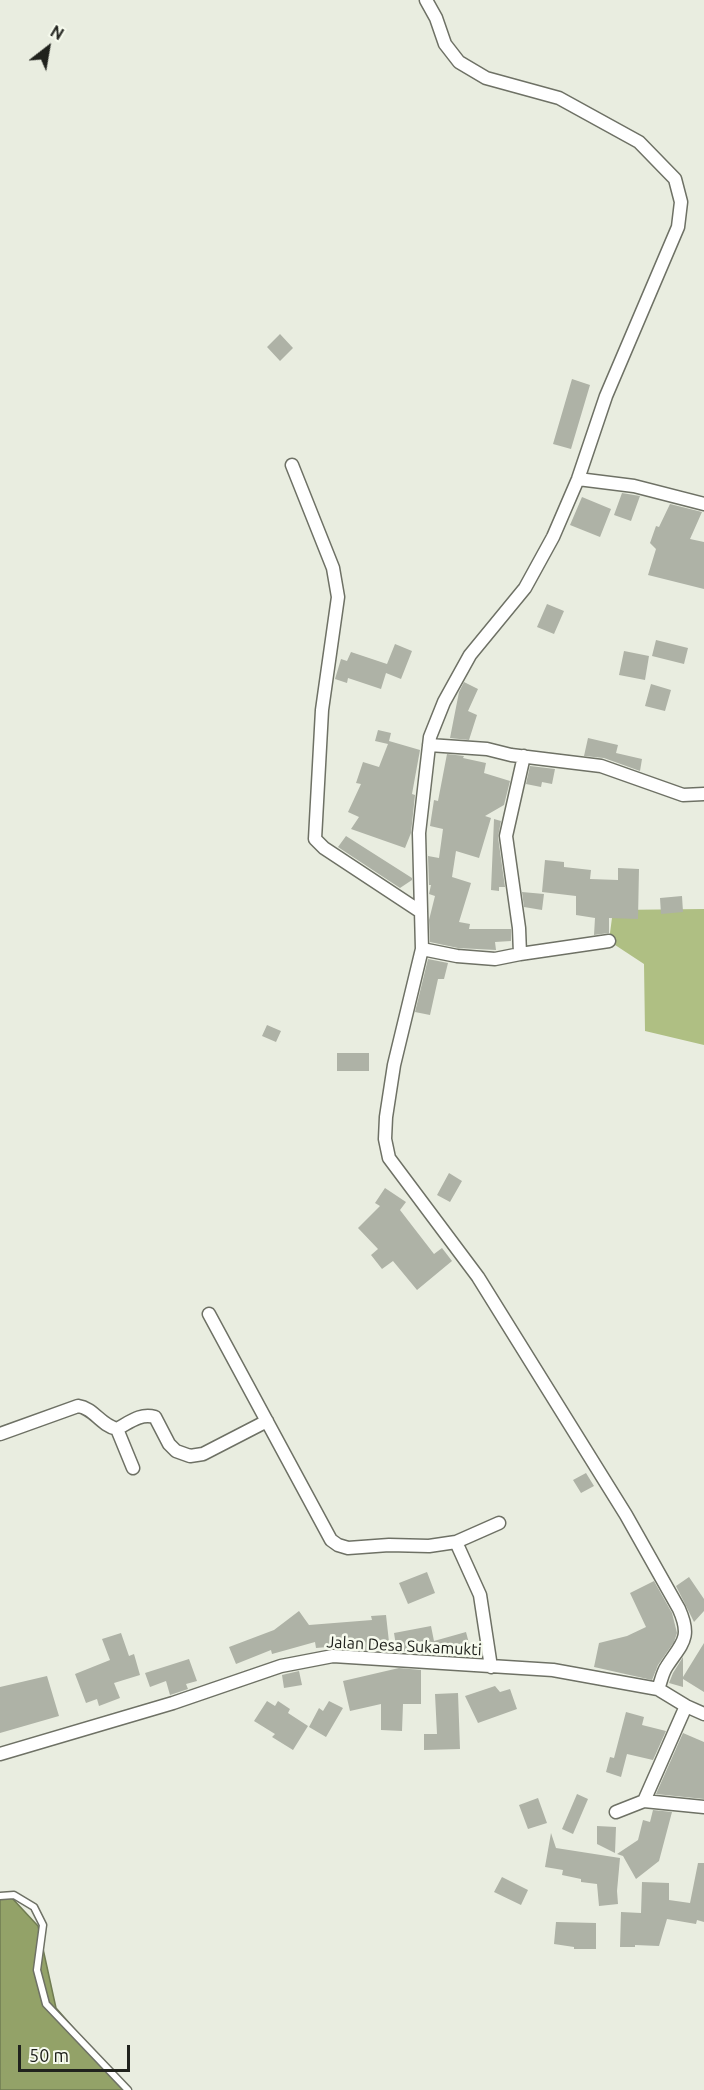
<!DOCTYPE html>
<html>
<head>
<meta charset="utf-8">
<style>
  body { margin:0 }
  #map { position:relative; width:704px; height:2090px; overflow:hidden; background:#e9ede0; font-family:Ubuntu,sans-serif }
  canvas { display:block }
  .north { position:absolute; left:18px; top:18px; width:60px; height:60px; -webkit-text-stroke:4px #f6faed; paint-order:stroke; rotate:31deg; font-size:16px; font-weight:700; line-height:24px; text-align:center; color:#20221d }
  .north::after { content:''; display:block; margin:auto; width:21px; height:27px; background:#20221d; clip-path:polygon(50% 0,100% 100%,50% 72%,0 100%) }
  .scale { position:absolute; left:18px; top:2045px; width:112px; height:27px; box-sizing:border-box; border:3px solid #20221d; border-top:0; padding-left:8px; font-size:18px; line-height:21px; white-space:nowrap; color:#20221d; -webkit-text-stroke:4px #f6faed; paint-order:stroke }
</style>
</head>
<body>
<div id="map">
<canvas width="704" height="2090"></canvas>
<div class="north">N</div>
<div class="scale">50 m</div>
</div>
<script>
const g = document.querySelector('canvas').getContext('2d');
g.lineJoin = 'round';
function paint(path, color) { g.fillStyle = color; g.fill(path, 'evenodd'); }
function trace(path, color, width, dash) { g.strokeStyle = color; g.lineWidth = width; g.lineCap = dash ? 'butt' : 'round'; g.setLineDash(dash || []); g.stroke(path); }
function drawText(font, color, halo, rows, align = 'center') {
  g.font = font + ' Ubuntu,sans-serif'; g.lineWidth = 5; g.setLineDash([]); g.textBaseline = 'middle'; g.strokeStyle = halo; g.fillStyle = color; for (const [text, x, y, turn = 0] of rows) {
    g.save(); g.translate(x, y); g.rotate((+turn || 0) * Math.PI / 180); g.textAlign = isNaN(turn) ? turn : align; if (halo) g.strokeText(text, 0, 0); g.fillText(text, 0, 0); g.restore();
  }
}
const forest = new Path2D(`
  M704,909V1045L645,1031L644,964L609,941L613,910Z`);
const water = new Path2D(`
  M11,1897L38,1926L56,2008L128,2090H0V1899Z`);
const building = new Path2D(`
  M280,334L293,348L280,361L267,347Z
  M572,379L590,385L571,449L553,444Z
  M622,493L640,496L631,521L614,515Z
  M582,497L611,509L600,537L570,525Z
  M670,504L702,512L690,539L704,542V589L648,575L656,549L650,543L656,526L659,527Z
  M547,604L564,611L554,634L537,627Z
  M656,640L688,648L684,664L652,656Z
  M395,644L412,651L401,679L386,673L381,689L348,678L347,683L335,679L341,659L347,661L351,652L387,664Z
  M624,651L649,656L645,680L619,675Z
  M464,682L478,689L468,711L477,715L469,740L450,738L459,692Z
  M651,684L671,690L665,711L645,706Z
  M378,730L391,733L389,741L420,750L412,794L415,795L411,833L405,848L351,829L359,817L348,812L361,784L356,783L363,762L379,767L388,744L375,741Z
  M588,738L618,745L616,753L642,759L640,771L604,758L584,756Z
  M447,754L464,756L463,758L486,763L484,773L510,781L504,805L485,816L491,818L479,858L456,851L452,877L471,883L459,922L470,924L469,929H511V941L495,942L496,950L458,948L430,942L429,920L435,896L429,894L431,885H429L428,856L439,858L443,829L430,826L434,800L438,801Z
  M530,766L555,769L552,784L542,782L541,787L526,784Z
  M494,819L501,821L498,837L505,887H499V891L491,890Z
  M346,836L412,878V880L400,888L353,857L338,847Z
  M545,860L564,862V867L591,870L590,879L618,880V868L639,869L638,919L609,918V933L594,935L595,918L576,915V896L542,892Z
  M522,892L544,894L542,910L524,907Z
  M682,896L683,912L661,914L660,898Z
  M428,959L448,963L444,979H438L430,1015L415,1012Z
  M267,1025L281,1031L276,1042L262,1036Z
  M337,1053H369V1071H337Z
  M449,1173L462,1181L450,1202L437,1195Z
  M385,1188L406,1202L400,1210L434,1254L442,1248L452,1261L417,1290L393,1261L382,1269L371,1255L378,1249L358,1228L380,1206L375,1203Z
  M586,1473L594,1486L581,1493L573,1480Z
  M427,1572L435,1593L408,1604L399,1583Z
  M689,1577L704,1599V1611L694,1622L676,1586Z
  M654,1581L672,1613L677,1633L674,1642L658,1665L652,1680L594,1667L599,1643L627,1636L646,1627L630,1593Z
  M299,1611L309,1625L372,1620L371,1616L386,1615L389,1642L367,1644V1650L352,1649L351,1645L316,1648L315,1642L272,1654L271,1650L236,1664L229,1647L274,1630Z
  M431,1626L434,1641L466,1632L471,1651L453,1655H451L450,1652L428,1654L427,1650L397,1652L394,1633Z
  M121,1633L129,1656L134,1654L140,1675L114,1683L120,1698L99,1706L97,1699L86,1703L75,1674L110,1660L102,1639Z
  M704,1643V1692L683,1679V1687L669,1683L673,1673L683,1657V1677Z
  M189,1659L197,1681L186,1684L188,1689L170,1695L166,1681L150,1687L145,1673Z
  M399,1668L421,1670V1704H403L402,1731L381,1730V1704L350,1711L343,1681Z
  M299,1671L302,1685L284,1688L282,1675Z
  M47,1676L59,1716L0,1733V1687Z
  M495,1686L500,1692L510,1689L517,1709L478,1723L465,1696Z
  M458,1693L460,1749L424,1750V1734H437L435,1694Z
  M267,1701L275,1706L278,1701L290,1709L288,1713L308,1726L293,1750L272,1737L275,1734L254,1721Z
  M329,1701L343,1708L326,1737L309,1727L319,1708L323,1711Z
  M626,1712L644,1717L642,1725L666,1731L653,1760L627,1754L621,1777L606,1772L610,1757L614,1758Z
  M683,1733L704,1742V1799L656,1794Z
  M577,1794L588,1799L573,1834L562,1829Z
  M538,1798L547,1823L528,1829L519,1805Z
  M653,1810L672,1812L659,1861L636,1879L623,1856L617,1854L638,1840L643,1820L650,1822Z
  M597,1826L616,1827L615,1853L597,1844Z
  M551,1833L556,1848L620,1858L617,1891L618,1904L599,1906L597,1884L581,1882V1879L562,1875L563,1870L545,1867Z
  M698,1863H704V1922L697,1920L696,1924L667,1919L659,1946L635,1945V1947H620L621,1912L641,1913L642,1882L669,1883V1900L690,1903Z
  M502,1877L528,1890L521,1905L494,1892Z
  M556,1922L596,1923V1949H574V1947L554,1944Z`);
const service = new Path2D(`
  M0,1896L14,1895L34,1907L43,1925L37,1970L46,2004L128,2090`);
const minor = new Path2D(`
  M426,0L436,18L445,44L459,62L486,78L559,98L639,142L675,179L681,202L678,227L606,396L578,479L553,537L525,588L470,655L444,702L430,737L419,833L422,949L394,1065L386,1117L385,1139L389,1158L478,1277L626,1515L679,1609C692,1638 682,1643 667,1666C662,1673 661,1682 658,1689
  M292,465L333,568L338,597L322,710L315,839L324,848L421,912
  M578,479L634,486L704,504
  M429,745L487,749L511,755L601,766L683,795L704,794
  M422,949L457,956L495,959L520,954L609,941
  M520,954L519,928L506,836L524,756
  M209,1314L331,1540L338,1545L348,1548L389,1545L429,1546L456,1542L480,1595L491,1667
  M117,1429L133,1468
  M0,1434L78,1406C94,1408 100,1425 117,1429C130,1422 140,1413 155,1417L169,1444L176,1451L190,1456L203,1454L267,1421
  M456,1542L499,1523
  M0,1754L173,1703L281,1666L333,1656L553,1670L658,1689L686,1706L704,1714
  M644,1801L704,1807
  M616,1812L644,1801L686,1706`);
const streetNames = [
  ["Jalan Desa Sukamukti",404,1646,3]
];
paint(forest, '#afbf83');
paint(water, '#93a268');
trace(water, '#707c52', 1.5);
paint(building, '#aeb2a6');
trace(service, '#6e7165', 9);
trace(minor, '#6e7165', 15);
trace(service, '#fff', 6);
trace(minor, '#fff', 12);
drawText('16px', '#20221d', '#f6faed', streetNames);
</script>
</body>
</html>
